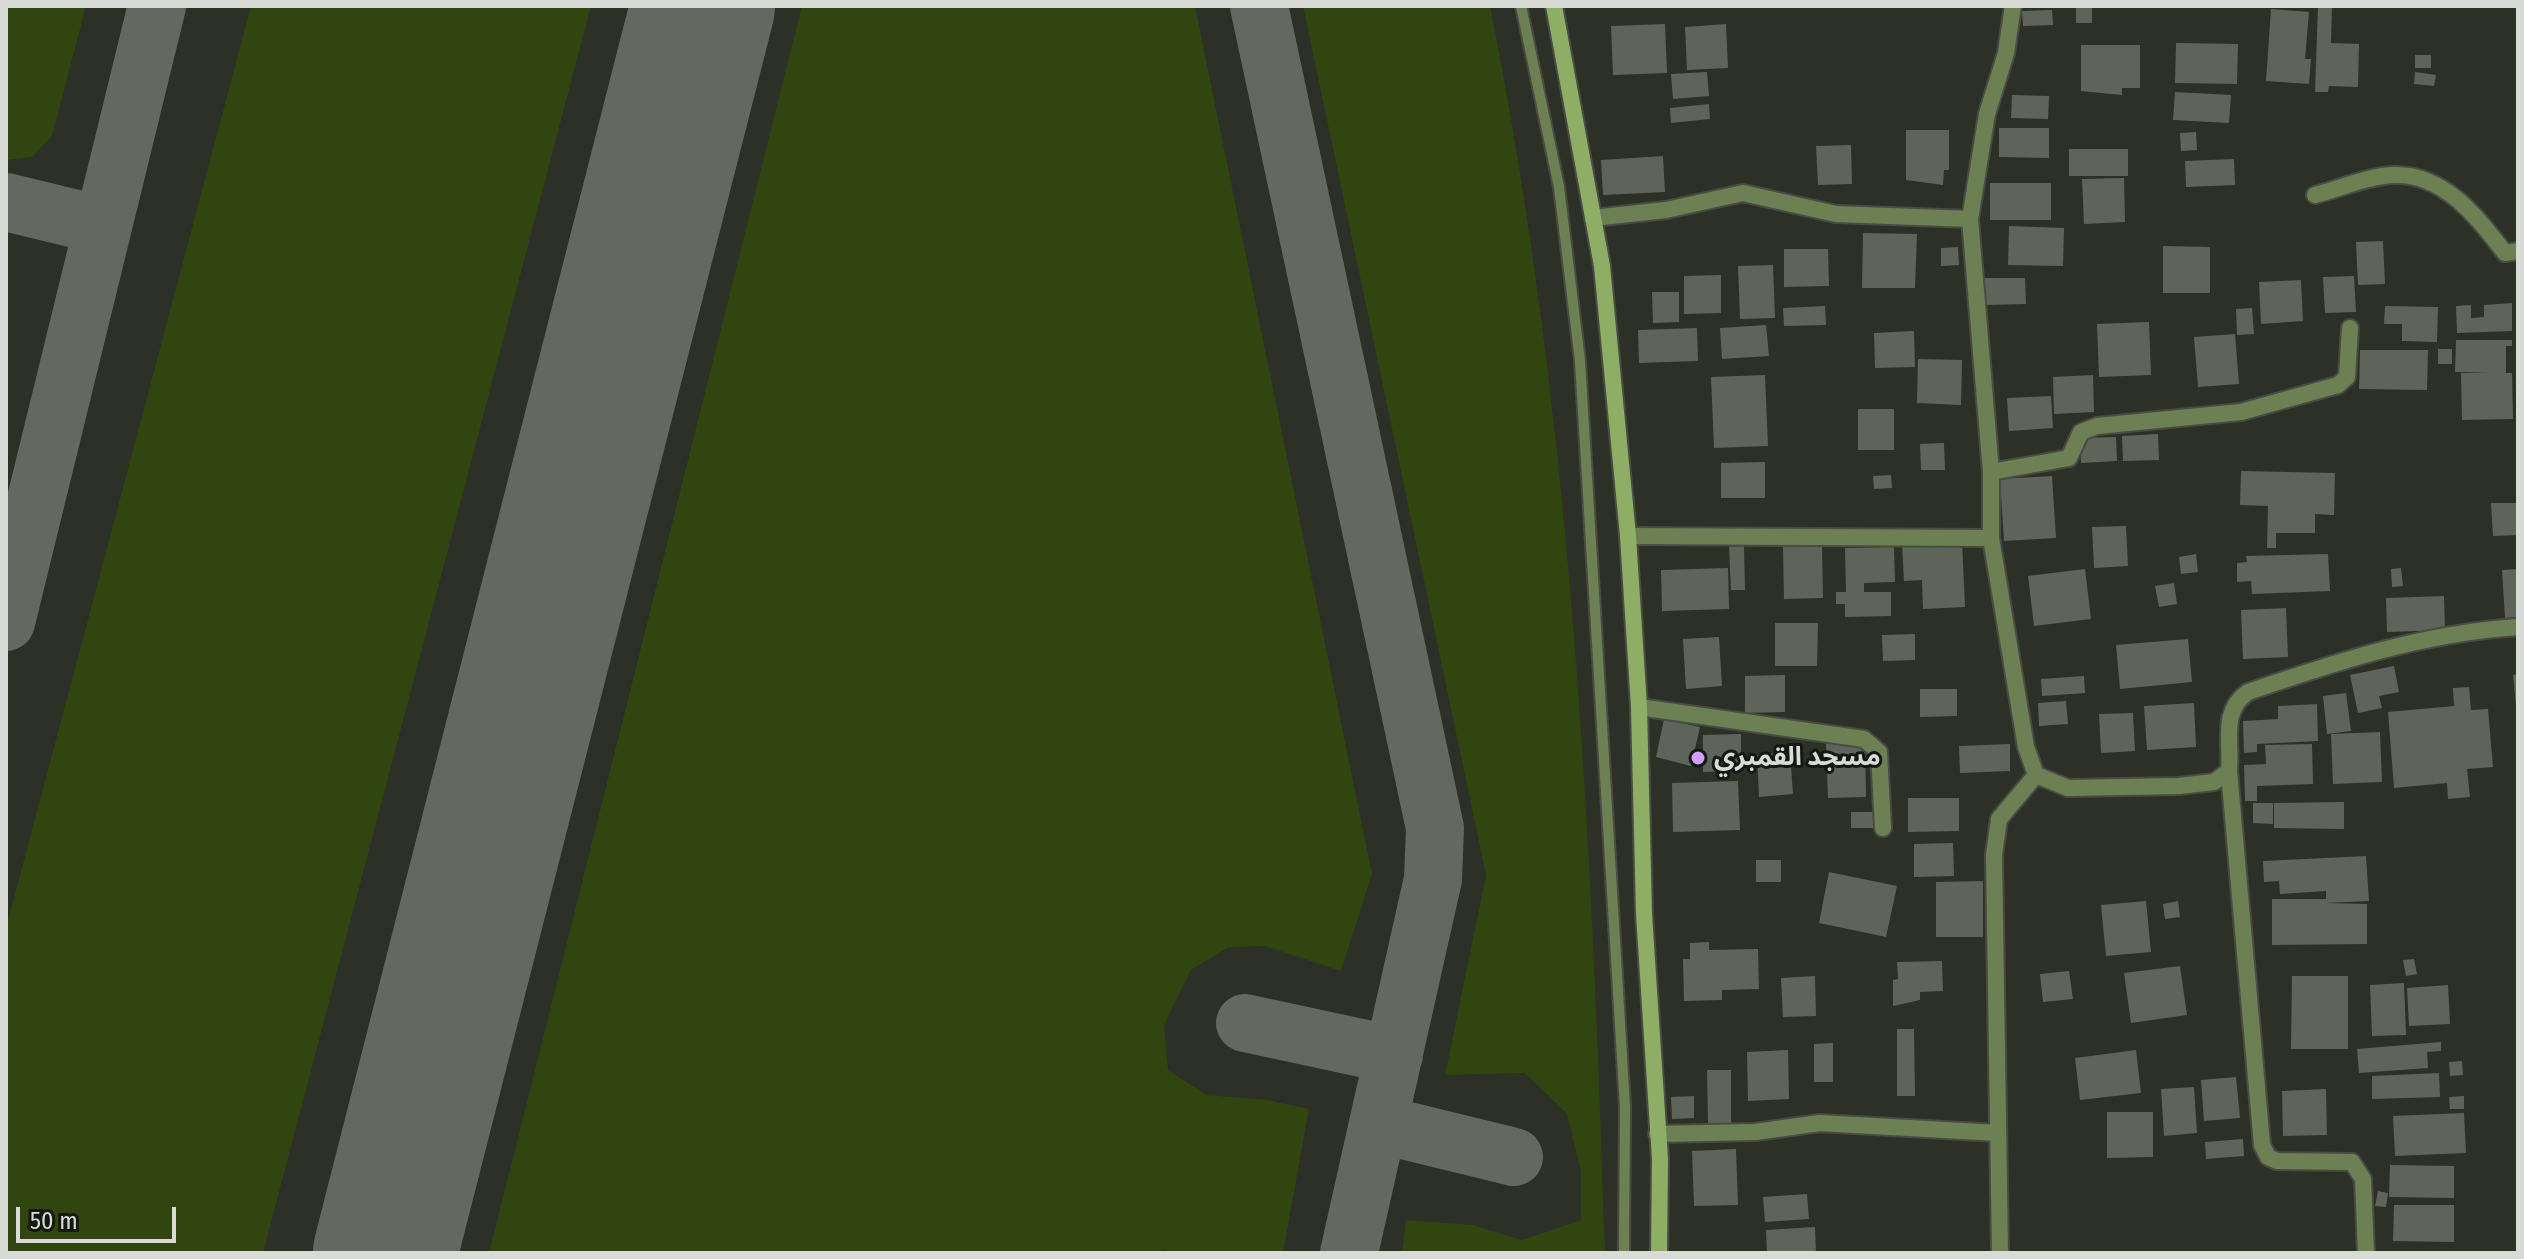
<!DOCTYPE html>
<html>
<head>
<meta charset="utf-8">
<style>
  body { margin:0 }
  #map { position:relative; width:2524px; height:1259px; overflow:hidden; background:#2c3027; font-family:"Fira Sans Condensed",sans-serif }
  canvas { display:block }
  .frame { position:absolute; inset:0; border:8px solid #d9dcd6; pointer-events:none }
  .scale { position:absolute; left:16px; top:1207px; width:160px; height:36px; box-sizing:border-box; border:4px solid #d9dcd6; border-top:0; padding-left:10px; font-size:24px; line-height:28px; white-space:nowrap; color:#d9dcd6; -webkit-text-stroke:6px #151713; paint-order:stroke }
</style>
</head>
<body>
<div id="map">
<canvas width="2524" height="1259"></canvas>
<div class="frame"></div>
<div class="scale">50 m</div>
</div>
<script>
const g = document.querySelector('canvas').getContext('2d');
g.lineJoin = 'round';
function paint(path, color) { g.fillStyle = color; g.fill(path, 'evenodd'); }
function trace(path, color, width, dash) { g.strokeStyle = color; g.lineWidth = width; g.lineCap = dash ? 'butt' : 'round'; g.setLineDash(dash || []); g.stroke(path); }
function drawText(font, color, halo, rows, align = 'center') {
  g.font = font + ' "Fira Sans Condensed","Noto Sans Arabic",sans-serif'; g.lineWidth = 6; g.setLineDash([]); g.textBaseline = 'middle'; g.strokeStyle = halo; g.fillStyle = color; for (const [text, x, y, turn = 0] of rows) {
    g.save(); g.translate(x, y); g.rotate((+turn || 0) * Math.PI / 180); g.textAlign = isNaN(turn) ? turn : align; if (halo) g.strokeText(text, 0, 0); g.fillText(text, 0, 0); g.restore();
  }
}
const green = new Path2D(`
  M6,6H86L52,136L32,157L6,160Z
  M251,6H591L263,1253H6V928Z
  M802,6H1195L1372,874L1341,971L1265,946L1229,947L1191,970L1164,1025L1168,1070L1206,1095L1267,1100L1309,1109L1283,1253H1178L1164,1250L1156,1253H489Z
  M1303,6H1490C1572,416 1592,836 1605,1253H1402L1406,1220L1473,1225L1522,1240L1581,1220V1172L1567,1114L1525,1073L1445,1075L1486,875Z`);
const taxiway = new Path2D(`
  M1259,6L1435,828L1433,879L1349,1253
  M6,202L101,225
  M6,622L157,6
  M1245,1023L1394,1055
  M1379,1124L1514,1157`);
const runway = new Path2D(`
  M385,1253L703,6`);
const building = new Path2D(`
  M2076,6H2092V23H2076Z
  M2318,6H2332L2331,43L2359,44L2358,87L2329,86L2328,92H2315Z
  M2271,9L2309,12L2305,59H2311L2309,84L2266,81Z
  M2052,10L2053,25L2023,26L2022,11Z
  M1665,24L1667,73L1613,75L1611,26Z
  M1726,24L1728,68L1687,70L1685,27Z
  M2176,43L2238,44L2237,84L2175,83Z
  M2081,45H2140V88H2122V95L2081,91Z
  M2415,55H2431V68H2415Z
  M1707,72L1709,96L1673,99L1671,74Z
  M2415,72L2436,75L2434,86L2414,84Z
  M2175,92L2231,95L2229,123L2173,120Z
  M2012,95L2049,96L2048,119L2011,118Z
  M1709,104L1710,119L1671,123L1670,108Z
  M1999,128H2049V158L1999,157Z
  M1906,130H1949V170H1944L1943,185L1906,180Z
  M2196,132L2197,150L2181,151L2180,133Z
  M1851,145L1852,184L1818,185L1816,146Z
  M2069,149H2128V176H2069Z
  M1663,156L1665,192L1603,195L1601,160Z
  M2234,159L2235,185L2186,187L2185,161Z
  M2124,178L2125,222L2084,224L2082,179Z
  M1990,183H2051V220H1990Z
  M2009,226L2064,228L2063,266L2008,265Z
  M1863,233L1917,234L1915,288H1862Z
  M2383,241L2385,284L2358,285L2356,242Z
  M2163,246L2210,247V293H2163Z
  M1958,247L1959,265L1941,266V248Z
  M1784,249H1828L1829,286L1784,287Z
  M1773,265L1775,318L1740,319L1738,266Z
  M1721,275V313L1684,314V276Z
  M2354,276L2356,312L2325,313L2323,277Z
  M1984,278H2025L2026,304L1985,305Z
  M2301,280L2303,321L2261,324L2259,282Z
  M1652,292H1679V322L1653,323Z
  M2512,303V331L2457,333L2456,306L2471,305V318L2484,317V305Z
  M1825,306L1826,325L1784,326L1783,308Z
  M2385,306L2438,307L2437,342L2402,341V324H2384Z
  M2252,308L2254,334L2237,335L2236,309Z
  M2149,322L2151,375L2099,377L2097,324Z
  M1766,325L1769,356L1722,359L1720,328Z
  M1697,328L1698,361L1639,363L1638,330Z
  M1914,331L1915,367L1875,368L1874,333Z
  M2235,334L2239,384L2198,387L2194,337Z
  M2456,340H2512V346H2506V373H2512L2513,419L2462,420L2461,373L2489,372H2455Z
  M2438,349H2452V364H2438Z
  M2360,350H2428L2427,390L2359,389Z
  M1918,359L1962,360L1961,405L1917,403Z
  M1765,375L1768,446L1714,448L1711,377Z
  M2093,375L2094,412L2054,414L2053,377Z
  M2051,396L2053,428L2009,431L2007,398Z
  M1858,409H1894V450H1858Z
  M2158,434L2159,460L2123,461L2122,436Z
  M2116,437L2117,461L2081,463L2080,438Z
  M1944,443L1945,470H1921L1920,444Z
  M1765,462V498H1721V463Z
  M2241,471L2335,473L2334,515L2315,514V533H2276V548H2267L2268,506L2240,505Z
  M1891,475L1892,488L1874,489L1873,476Z
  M2052,476L2056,538L2004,541L2000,479Z
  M2491,503H2518V535L2493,536Z
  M2126,526L2128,566L2094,568L2092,527Z
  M1962,541L1965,607L1923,609L1922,580L1904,581L1902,544Z
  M1822,545L1823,598L1784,599L1783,546Z
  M1744,546L1745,590H1731L1729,547Z
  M1894,547L1895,582L1864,583V592H1891V616L1845,617V604H1836V592H1846L1845,548Z
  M2196,554L2198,572L2181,574L2179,557Z
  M2328,554L2330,591L2252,594L2251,581L2237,582V563L2247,562L2246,556Z
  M1728,568L1729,609L1662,611L1661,570Z
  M2401,568L2403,586L2392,587L2391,569Z
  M2085,569L2091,619L2034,626L2028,576Z
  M2518,569V617L2505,618L2502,570Z
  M2174,583L2177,604L2159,607L2155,586Z
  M2444,596L2445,630L2387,632L2386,598Z
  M2286,608L2288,657L2243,659L2241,610Z
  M1775,623H1818L1817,666H1775Z
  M1915,634V660L1883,661L1882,635Z
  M1719,637L1722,686L1686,689L1683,639Z
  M2188,639L2192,682L2120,689L2116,645Z
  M2394,666L2399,692L2379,696L2382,708L2358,713L2350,675Z
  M2518,674V706H2516L2513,675Z
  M1785,675V712L1745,713V676Z
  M2084,676L2085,693L2042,696L2041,679Z
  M2469,687L2471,710L2488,709L2493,767L2467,769L2470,797L2448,799L2447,783L2394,788L2388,712L2454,706L2453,688Z
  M1920,689H1957V716L1920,717Z
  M2346,693L2351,731L2327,734L2323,696Z
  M2066,701L2068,724L2039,726L2038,703Z
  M2194,703L2196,747L2147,750L2144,706Z
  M2317,704L2318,741L2257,744V752L2244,753L2243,721L2278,719V706Z
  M2133,713L2135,751L2101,753L2099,714Z
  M1664,719L1700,727L1691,766L1656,757Z
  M2380,732L2382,782L2333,784L2331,734Z
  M1741,734V771L1703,772V735Z
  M1865,742L1866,797L1828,798L1826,743Z
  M2010,744V771L1960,773L1959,746Z
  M2312,744L2313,784L2257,786V801H2245L2244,765L2266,764L2265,745Z
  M1790,752L1793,794L1759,797L1757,755Z
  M1738,781L1740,830L1673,832L1672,783Z
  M1908,798H1959V831L1908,832Z
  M2344,802V829L2274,828V803Z
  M2253,803H2273V824L2253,823Z
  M1851,812H1873V828H1851Z
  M1953,843L1954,876L1914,877V844Z
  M2366,856L2369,901L2325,903L2367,904V944L2272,945V899H2326V891L2280,894L2279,881L2264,882L2263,861Z
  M1756,860H1781V882H1756Z
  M1829,872L1897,886L1886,937L1819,923Z
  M1983,881V937H1936V882Z
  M2146,901L2151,952L2106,956L2101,905Z
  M2178,901L2180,917L2165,919L2163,904Z
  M1709,942V950L1758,949L1759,989L1722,990V1000L1684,1001L1683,959H1690V943Z
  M2414,959L2417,974L2406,976L2403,960Z
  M1942,961L1943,991L1920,992V1000L1893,1006V980L1898,979L1897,962Z
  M2180,966L2187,1015L2131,1023L2124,973Z
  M2069,971L2073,999L2043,1002L2040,974Z
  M1815,976L1816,1016L1783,1017L1781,978Z
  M2292,976H2348V1049H2291Z
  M2404,983L2406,1035L2372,1036L2370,985Z
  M2448,985L2450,1024L2409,1026L2407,988Z
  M1897,1029H1914L1915,1096H1897Z
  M2441,1042V1051L2427,1052L2428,1068L2359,1073L2357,1049Z
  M1833,1043V1082H1814V1044Z
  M1788,1050L1789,1099L1748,1101L1747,1052Z
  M2136,1050L2141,1093L2080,1100L2075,1058Z
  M2462,1061L2463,1075L2450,1076L2449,1062Z
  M1707,1070H1731V1123H1708Z
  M2439,1073L2440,1097L2372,1099V1076Z
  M2236,1077L2240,1118L2204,1121L2201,1080Z
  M2194,1087L2197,1133L2164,1136L2161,1089Z
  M2326,1089L2327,1135L2283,1136L2282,1091Z
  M1694,1096V1118L1672,1119L1671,1097Z
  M2464,1096V1109H2450L2449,1097Z
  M2107,1112H2153V1157L2107,1158Z
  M2464,1113L2466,1153L2395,1156L2393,1116Z
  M2243,1139L2244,1156L2206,1159L2205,1142Z
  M1736,1149L1738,1205L1694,1206L1692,1151Z
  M2390,1165L2454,1166V1198L2389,1197Z
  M2378,1191L2388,1193L2386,1207L2375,1206Z
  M1807,1194L1809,1219L1765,1222L1763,1197Z
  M2394,1205H2454V1242L2393,1241Z
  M1815,1227L1816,1253H1767L1766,1230Z`);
const service = new Path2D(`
  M1521,6L1559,187L1580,361L1625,1107L1624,1253`);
const minor = new Path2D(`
  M2013,6L2006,53L1987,114L1970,219L1991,472V538L2026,747L2036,775L2068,788L2179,786L2214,782L2229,771C2232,741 2220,712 2248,692C2336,662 2424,633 2518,627
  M2315,195C2339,189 2368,176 2393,175C2444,173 2477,217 2505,253L2518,251
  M1593,218L1666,210L1743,193L1836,214L1970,219
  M1991,472L2069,458L2081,432L2097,426L2241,412L2338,385L2347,377L2350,328
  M1628,536L1991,538
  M1639,707L1864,739L1879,752L1883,828
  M2229,771L2262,1145L2268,1157L2277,1161L2352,1162L2363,1179L2366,1253
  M1657,1134L1755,1132L1820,1123L1998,1133
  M2000,1253L1994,855L1999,819L2036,775`);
const secondary = new Path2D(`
  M1554,6L1602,266L1628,536L1639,707L1644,914L1660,1159L1659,1253`);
const markers = [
  [1698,758,8,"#d19dfe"]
];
const poiNames = [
  ["مسجد القمبري",1714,758]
];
paint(green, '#304510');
trace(taxiway, '#646860', 58);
trace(runway, '#646860', 144);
paint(building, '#5f645a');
trace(service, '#484c43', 14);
trace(minor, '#484c43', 20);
trace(secondary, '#484c43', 20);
trace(service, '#6c8054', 10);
trace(minor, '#6c8054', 16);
trace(secondary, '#8eae66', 16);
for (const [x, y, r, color] of markers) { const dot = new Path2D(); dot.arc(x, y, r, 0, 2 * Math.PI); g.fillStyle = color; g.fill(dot); trace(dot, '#151713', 3); }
drawText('bold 26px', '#d9dcd6', '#151713', poiNames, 'left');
</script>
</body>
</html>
